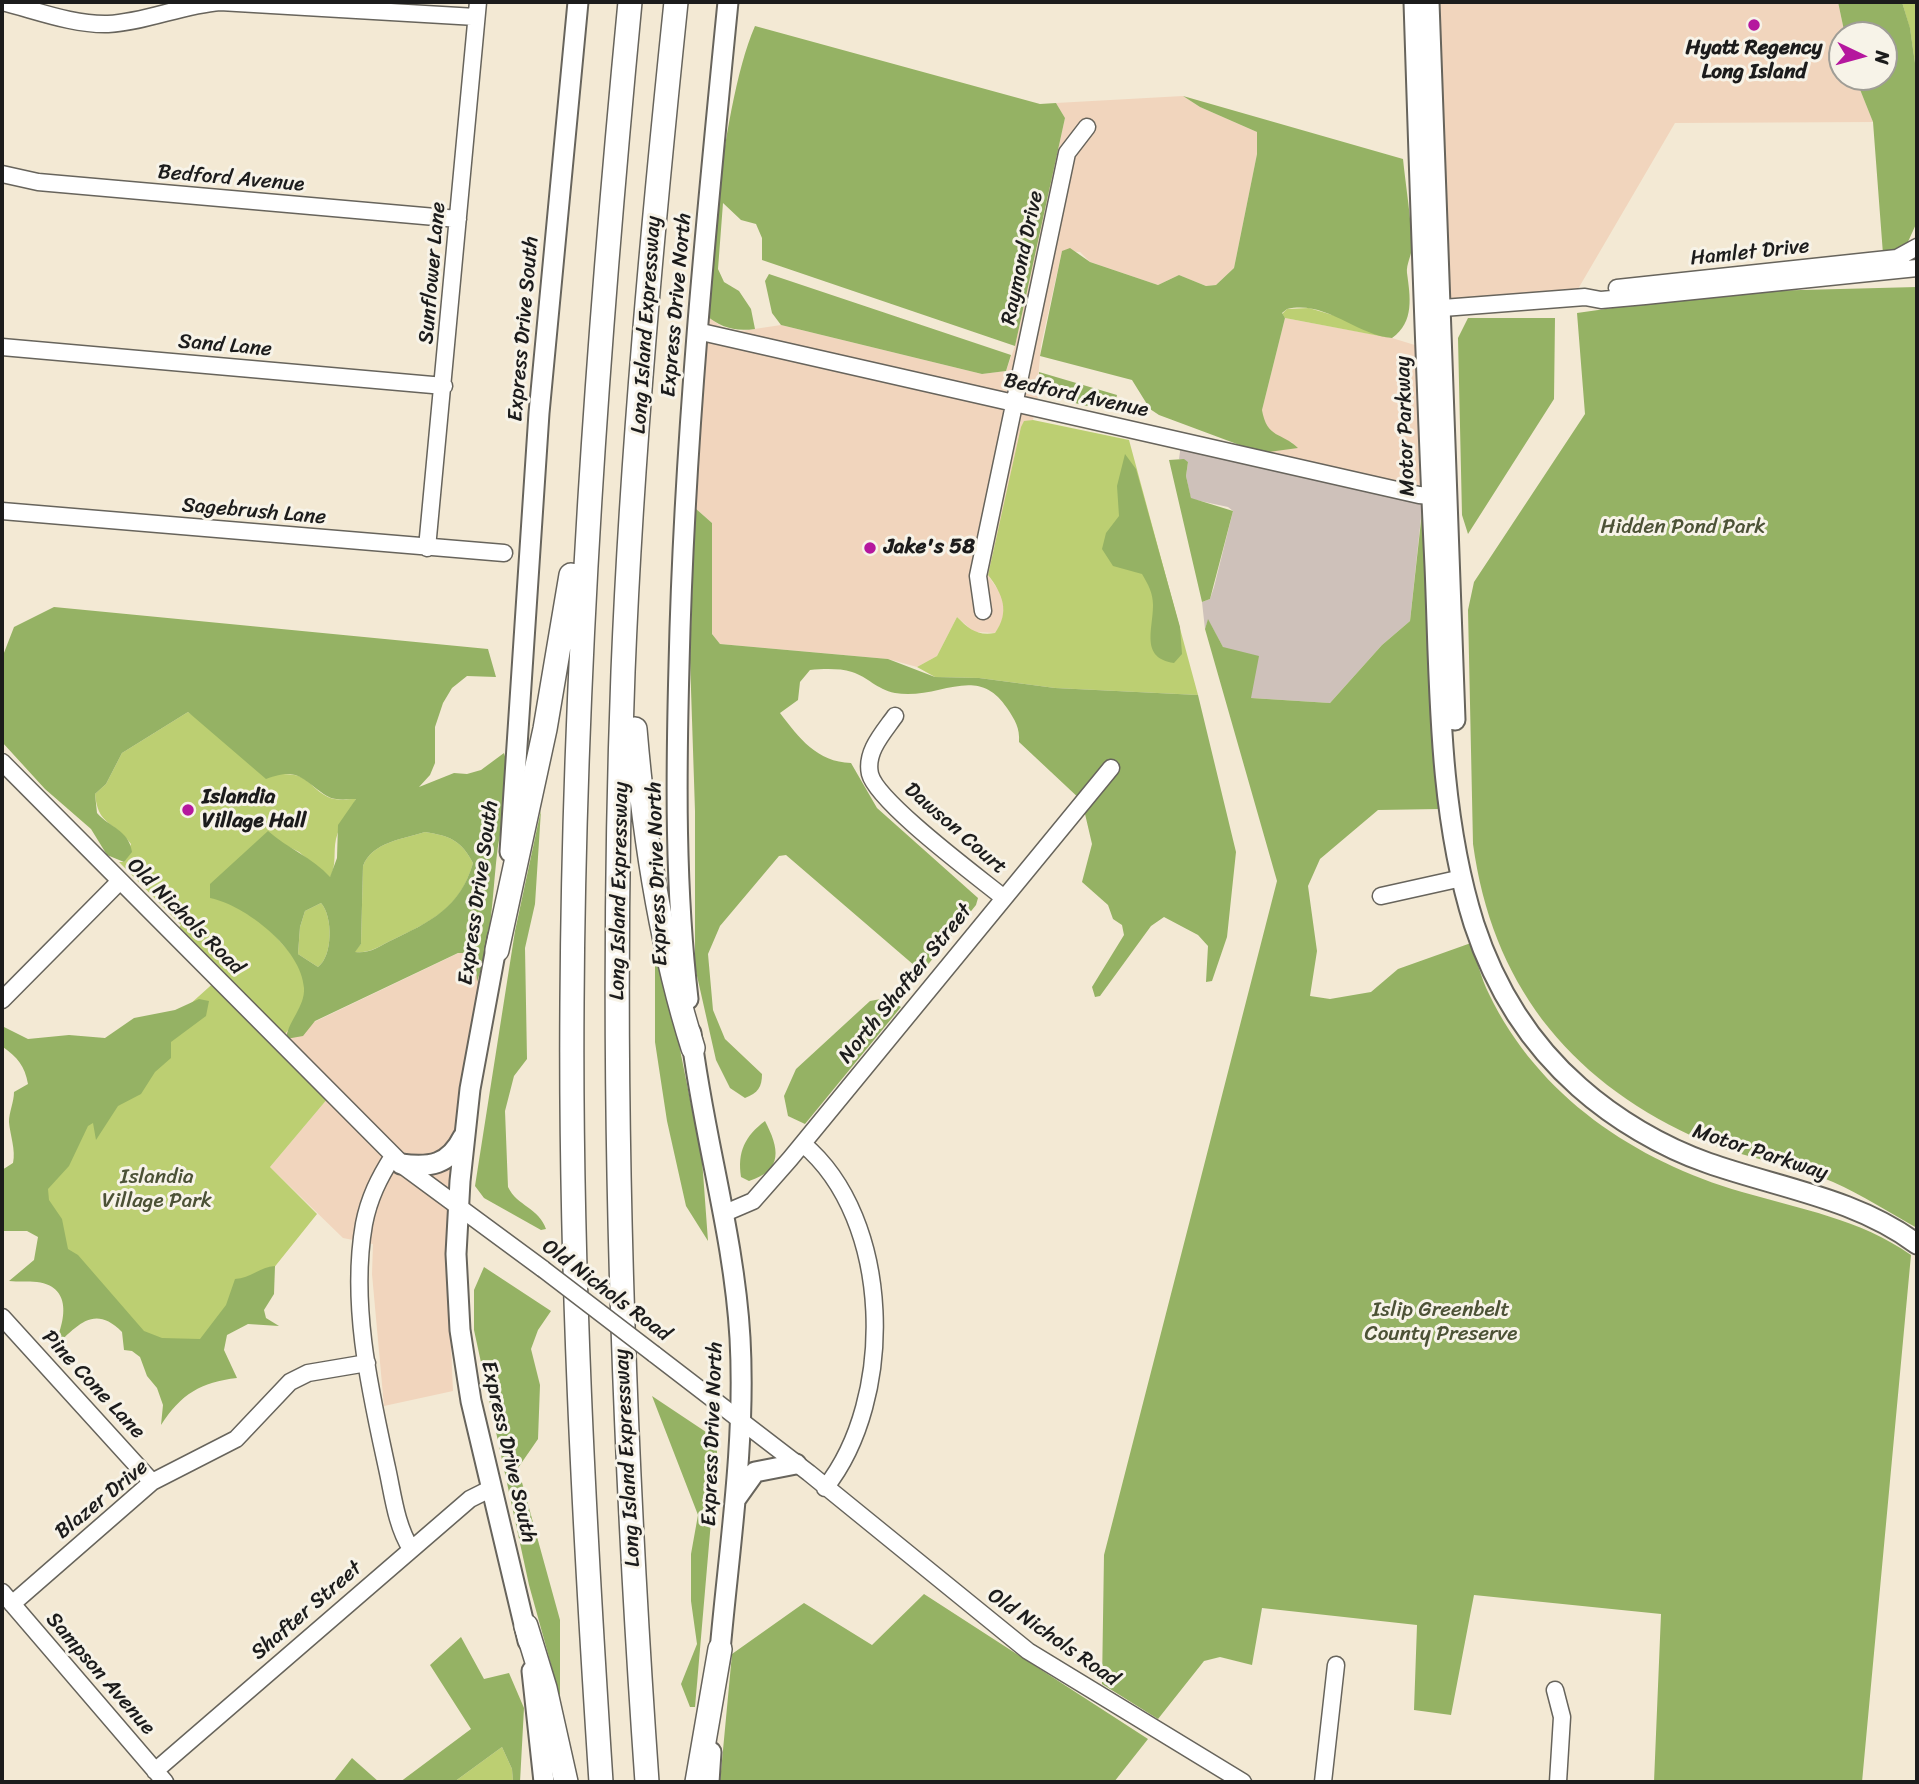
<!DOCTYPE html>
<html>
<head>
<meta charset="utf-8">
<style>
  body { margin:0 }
  #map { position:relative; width:1919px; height:1784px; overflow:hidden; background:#f3e9d4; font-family:Sriracha,sans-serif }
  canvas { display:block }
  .frame { position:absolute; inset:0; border:4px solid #1c1c1c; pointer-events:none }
  .north { position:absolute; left:1828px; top:21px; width:70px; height:70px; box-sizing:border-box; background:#f7f3e8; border:2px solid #9f9d96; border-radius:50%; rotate:95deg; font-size:19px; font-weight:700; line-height:28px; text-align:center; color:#1c1c1c }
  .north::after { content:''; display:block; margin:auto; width:24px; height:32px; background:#b5179e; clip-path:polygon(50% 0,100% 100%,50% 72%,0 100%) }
</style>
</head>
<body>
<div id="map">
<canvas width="1919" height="1784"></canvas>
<div class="frame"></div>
<div class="north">N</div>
</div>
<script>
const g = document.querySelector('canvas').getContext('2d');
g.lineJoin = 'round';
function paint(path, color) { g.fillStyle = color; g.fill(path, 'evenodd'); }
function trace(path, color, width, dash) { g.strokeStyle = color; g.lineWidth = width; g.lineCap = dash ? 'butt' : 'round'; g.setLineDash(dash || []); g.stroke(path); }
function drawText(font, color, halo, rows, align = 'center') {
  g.font = font + ' Sriracha,sans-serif'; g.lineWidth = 6; g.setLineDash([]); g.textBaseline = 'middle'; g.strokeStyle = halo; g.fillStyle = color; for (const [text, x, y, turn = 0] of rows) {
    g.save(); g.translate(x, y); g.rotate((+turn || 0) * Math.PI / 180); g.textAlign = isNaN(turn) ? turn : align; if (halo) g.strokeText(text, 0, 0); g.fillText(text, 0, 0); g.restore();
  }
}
const built = new Path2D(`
  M1438,2H1838L1845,35H1842V77H1855L1873,122L1675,123L1578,289L1447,302Z
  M1183,96L1200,107L1257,132V154L1234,268L1216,285L1206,286L1179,275L1158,285L1090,262L1080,252L1062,251L1041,345L1038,379L1040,387L1033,420L1024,422L988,575L1002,596L1004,608L1002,622L995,633L974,632L957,617L937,656L917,667L888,659L720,644L712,634V523L695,508L704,314L722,327L741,331L781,325L982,374L1006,371L1015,346L1065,118L1056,103Z
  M1285,318L1392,338L1418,346L1423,499L1261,453L1293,443L1274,435L1264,423L1262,410Z
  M488,939L448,1278L453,1391L384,1406L372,1274L373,1244L343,1238L270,1167L334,1091L281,1038L316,1000L310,1024Z`);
const industrial = new Path2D(`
  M1181,444L1423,499L1410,621L1382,645L1330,703L1251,698L1208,620L1205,629L1202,602L1210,599L1214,587L1233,511L1228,507L1191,499L1186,476L1188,462L1179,459Z`);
const green = new Path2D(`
  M1902,2H1917V77L1910,29Z
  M1309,308L1346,319L1385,337L1285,318L1282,314L1287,309Z
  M1033,420L1129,440L1198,695L1055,688L979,678L935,677L917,667L937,656L957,617C969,629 977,636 995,633C1010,612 1003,594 988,575L1021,427L1024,421Z
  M188,712L280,774C310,773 307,786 328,797C336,801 348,799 356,799C349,814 340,823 336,839C333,853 337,864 330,878L299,852L283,844L232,888L322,988L316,1000L281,1038L334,1091L270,1167L317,1214L180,1385L2,1173L218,979L174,934L181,925L119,862H124L131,844C113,820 98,826 95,794L106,784L122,753Z
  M425,832C450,836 461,840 473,863C460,909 430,922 390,941C378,947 368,954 354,952L361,944L363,866C372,842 403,839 425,832Z
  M321,903C333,916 333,956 318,967L298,954L300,927L305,911Z
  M502,1747L512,1769L513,1782H454Z`);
const forest = new Path2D(`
  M1838,2H1902L1910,28L1917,77V222L1907,244L1891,262L1883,254L1873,122L1855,77H1884V35H1845Z
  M755,26L1040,104L1056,103L1065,118L1015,346L762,260V238L756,224L741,220L723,203L718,269L724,282L739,291L751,309L755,329C733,332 721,327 704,314C717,276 714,235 718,195C724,148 736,69 755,26Z
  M1183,96L1403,159C1406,188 1411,217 1412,246C1412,255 1406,264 1407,273C1410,296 1415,322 1392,338C1356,335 1326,300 1287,309L1282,313L1285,318L1262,410C1267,439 1282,432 1298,448L1261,453L1159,415L1150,409L1132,380L1040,356L1062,251L1070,248L1090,262L1158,285L1179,275L1206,286L1216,285L1234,268L1257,154V132L1200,107Z
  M769,274L1011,355L1006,371L982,374L781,325L772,313L765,281Z
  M1917,287V1228C1890,1213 1862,1195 1833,1182C1788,1163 1736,1157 1692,1136C1566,1077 1492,982 1473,844L1468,610L1474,582L1585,414L1577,313L1725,292Z
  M1468,318H1555L1554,399L1468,534L1462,515L1458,338Z
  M1039,372L1117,395L1114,408C1092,410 1059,400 1040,387Z
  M1125,454L1136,469L1180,627L1182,654L1174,663C1140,658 1153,630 1153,605C1153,593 1148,584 1142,574L1113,566L1102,549L1106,533L1119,516L1117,486Z
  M1184,459L1188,462L1186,476L1191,498L1233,511L1210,599L1202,602L1169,460Z
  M695,508L712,523V634L720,644L888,659L935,677L979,678L1055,688L1198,695L1236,852L1227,937L1212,981L1206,982L1208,946L1198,935L1164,917L1151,926L1100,996L1095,997L1092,987L1124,935L1122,925L1113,919L1108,905L1082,882L1092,844L1082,801L1019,742C1020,728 1015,720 1007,708C977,662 938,701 895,693C876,689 868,677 852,672C839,668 823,669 810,670L800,682L798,700L780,713C799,738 817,762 851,763L877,808L978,898L976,905L926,967L915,966L786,855L779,856L720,926L708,954L713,1010L725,1039L762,1074C762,1087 758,1093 745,1098L730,1088L716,1060L695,967V811L690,659Z
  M1422,512L1439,809L1378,810L1320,859L1308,886L1317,951L1310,996L1330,999L1371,992L1398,969L1471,943C1477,960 1481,978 1489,994C1538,1096 1635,1161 1742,1192C1800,1209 1860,1219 1911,1255L1862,1782H1654L1661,1614L1474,1595L1451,1715L1414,1710L1417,1625L1262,1608L1252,1665L1220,1657L1204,1661L1158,1719L1102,1684L1104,1555L1277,881L1205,629L1208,619L1223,647L1259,656L1251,698L1330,703L1382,645L1410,621Z
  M54,607L488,649L496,677L467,676L452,688L443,703L435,727V763L430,775L419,787L454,773L467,774L481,770L504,753C515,785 501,822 497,854C492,898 492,940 477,982L475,953H458L315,1021L303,1036L286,1039C288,1021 305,1007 304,988C302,949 245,905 210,898V884L268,831C287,848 313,858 330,877L337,858L338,825L356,799C347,799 335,801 327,796C302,780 299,766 266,779L188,712L122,753L106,784L95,794L97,813C109,827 129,830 132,852L124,862L107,855L91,829L45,789L2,742V658L14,627ZM425,832C450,836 461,840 473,863C460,908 430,922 390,941C378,947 369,954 355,952L361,944L363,866C372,842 403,839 425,832ZM321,903C333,916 333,956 318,967L298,954L300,927L305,911Z
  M541,810L535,904L525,948L527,1059L514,1076L505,1111L508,1187C517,1206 539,1208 546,1229L541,1230L484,1198L475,1186L515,931Z
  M655,925L702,1159L708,1241L686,1206L667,1121L655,1042Z
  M886,998L901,1007L805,1124L788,1116L784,1096L796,1069L870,1001Z
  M199,999L209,1001L206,1016L171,1042V1058L155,1072L141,1094L118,1106L96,1140L93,1123L88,1126L69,1166L48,1189L49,1200L62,1219L68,1249L78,1255L144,1331L162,1338L200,1339L226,1305L235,1279C251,1278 260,1267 275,1266L274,1294L264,1310L266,1318L279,1326L248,1324L227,1335L224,1350L237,1378C201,1382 181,1394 161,1425L163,1405L157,1388L147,1376L140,1357L132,1351L124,1350L122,1332C93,1303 77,1327 53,1348C64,1325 75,1287 37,1282C28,1281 18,1282 9,1281L34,1260L38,1237L27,1231H2V1170L13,1163C16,1150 10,1135 9,1122C9,1112 14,1102 14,1092L28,1084C25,1066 17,1057 3,1047L2,1026L28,1039L69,1035L105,1038L134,1018L175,1010Z
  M765,1121C779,1148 784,1170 749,1181L741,1177C737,1152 745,1136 765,1121Z
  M484,1267L551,1311L538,1330L531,1349L540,1385L538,1439L518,1468L560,1620V1697L529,1585L474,1330V1290Z
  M652,1396L718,1440L695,1707H690L681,1684L697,1644L691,1601V1554L698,1515Z
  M924,1594L1148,1739L1114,1782H720L732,1654L804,1603L872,1645Z
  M461,1637L484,1679L509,1673L524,1708L520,1782H513L512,1769L502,1747L454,1782H400L471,1729L430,1665Z
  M352,1758L379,1782H333Z`);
const minor = new Path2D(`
  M2,2C35,10 73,25 108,24C146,22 182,5 220,2L476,17
  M2,174L38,182L458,219
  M1617,288L1897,258L1917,247
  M1430,309L1585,297L1601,300L1645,296L1917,268
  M697,331L1419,495L1442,497
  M2,347L444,386
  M2,511L504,553
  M427,548L478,2
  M983,611L978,576L1063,172L1067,153L1087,127
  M895,716C883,733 865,752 870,774C877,802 977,876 1004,898
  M2,762L406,1168L543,1269
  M1381,896L1462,878
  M2,1000L120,881
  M803,1144C893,1219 896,1399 825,1488
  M393,1156C379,1178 369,1198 364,1224C350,1304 370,1390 387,1468C393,1495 396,1525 411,1549
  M725,1213L753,1201L790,1159L1111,768
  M2,1317L152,1482
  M654,1354L809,1473L1028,1651L1243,1782
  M2,1592L165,1782
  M12,1604L152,1482L236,1439L290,1382L308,1373L367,1363
  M1555,1690L1562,1717L1558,1782
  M155,1771L470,1499L490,1489
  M1323,1782L1336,1665`);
const major = new Path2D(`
  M1414,2C1420,190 1426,378 1435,566C1440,685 1438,810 1474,924C1495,988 1529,1043 1579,1087C1615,1119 1662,1147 1708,1163C1779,1188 1855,1198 1917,1244
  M1429,2L1455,720
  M510,852L539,413L578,2
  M498,937L470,1089L460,1181L456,1254L460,1330L471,1401L528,1641
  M688,999C675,888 676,778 679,666C684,444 706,223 728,2
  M691,1033C703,1135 734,1234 740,1338C746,1446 728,1555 719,1662
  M401,1164C430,1168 449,1165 463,1137
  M735,1500L755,1472L796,1464
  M532,1671L544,1782
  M709,1782L711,1752`);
const highway = new Path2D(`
  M635,729C644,836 661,947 693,1048
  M497,950L545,729L571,575
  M526,1626L545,1688L566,1782
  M601,1782C584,1523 570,1263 572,1003C574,668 598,335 630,2
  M647,1782C621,1413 609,1042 623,672C632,448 653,224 676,2
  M697,1782L720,1649`);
const minorBridge = new Path2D(`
  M543,1269L654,1354`);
const markers = [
  [1754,25,7,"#b5179e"],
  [870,548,7,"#b5179e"],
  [188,810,7,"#b5179e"]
];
const poiNames = [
  ["Hyatt Regency",1754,49,"center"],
  ["Long Island",1754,73,"center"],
  ["Jake's 58",884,548],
  ["Islandia",202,798],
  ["Village Hall",202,822]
];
const streetNames = [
  ["Bedford Avenue",231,179,5],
  ["Hamlet Drive",1750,253,-6],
  ["Raymond Drive",1023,258,-78],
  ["Sunflower Lane",433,273,-85],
  ["Express Drive North",677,305,-85],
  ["Long Island Expressway",647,325,-86],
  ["Express Drive South",524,329,-85],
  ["Sand Lane",225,346,5],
  ["Bedford Avenue",1076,396,12],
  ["Motor Parkway",1406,426,-92],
  ["Sagebrush Lane",254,512,5],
  ["Dawson Court",955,829,41],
  ["Express Drive North",658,874,-92],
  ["Long Island Expressway",620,891,-89],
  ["Express Drive South",479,893,-82],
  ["Old Nichols Road",185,917,45],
  ["North Shafter Street",906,984,-51],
  ["Motor Parkway",1760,1153,18],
  ["Old Nichols Road",606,1291,37],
  ["Pine Cone Lane",93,1385,47],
  ["Express Drive North",713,1434,-88],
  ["Express Drive South",508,1452,77],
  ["Long Island Expressway",628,1458,-93],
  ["Blazer Drive",102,1500,-39],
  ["Shafter Street",307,1611,-41],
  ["Old Nichols Road",1053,1638,35],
  ["Sampson Avenue",100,1674,49]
];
const parkNames = [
  ["Hidden Pond Park",1683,528],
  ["Islandia",157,1178],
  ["Village Park",157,1202],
  ["Islip Greenbelt",1441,1311],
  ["County Preserve",1441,1335]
];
paint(built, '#f1d5bd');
paint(industrial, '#cec1ba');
paint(green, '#bccf72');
paint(forest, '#95b264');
trace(minor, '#67645c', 19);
trace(major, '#67645c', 23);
trace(highway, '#67645c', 26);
trace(minor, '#fff', 16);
trace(major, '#fff', 19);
trace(highway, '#fff', 23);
trace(minorBridge, '#67645c', 19, []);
trace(minorBridge, '#fff', 16);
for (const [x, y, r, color] of markers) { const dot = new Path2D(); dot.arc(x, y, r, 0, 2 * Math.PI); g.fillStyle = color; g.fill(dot); trace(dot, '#f7f3e8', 2.5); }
drawText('bold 21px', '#1c1c1c', '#f7f3e8', poiNames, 'left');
drawText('21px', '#1c1c1c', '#f7f3e8', streetNames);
drawText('21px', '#4c5236', '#f7f3e8', parkNames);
</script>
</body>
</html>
